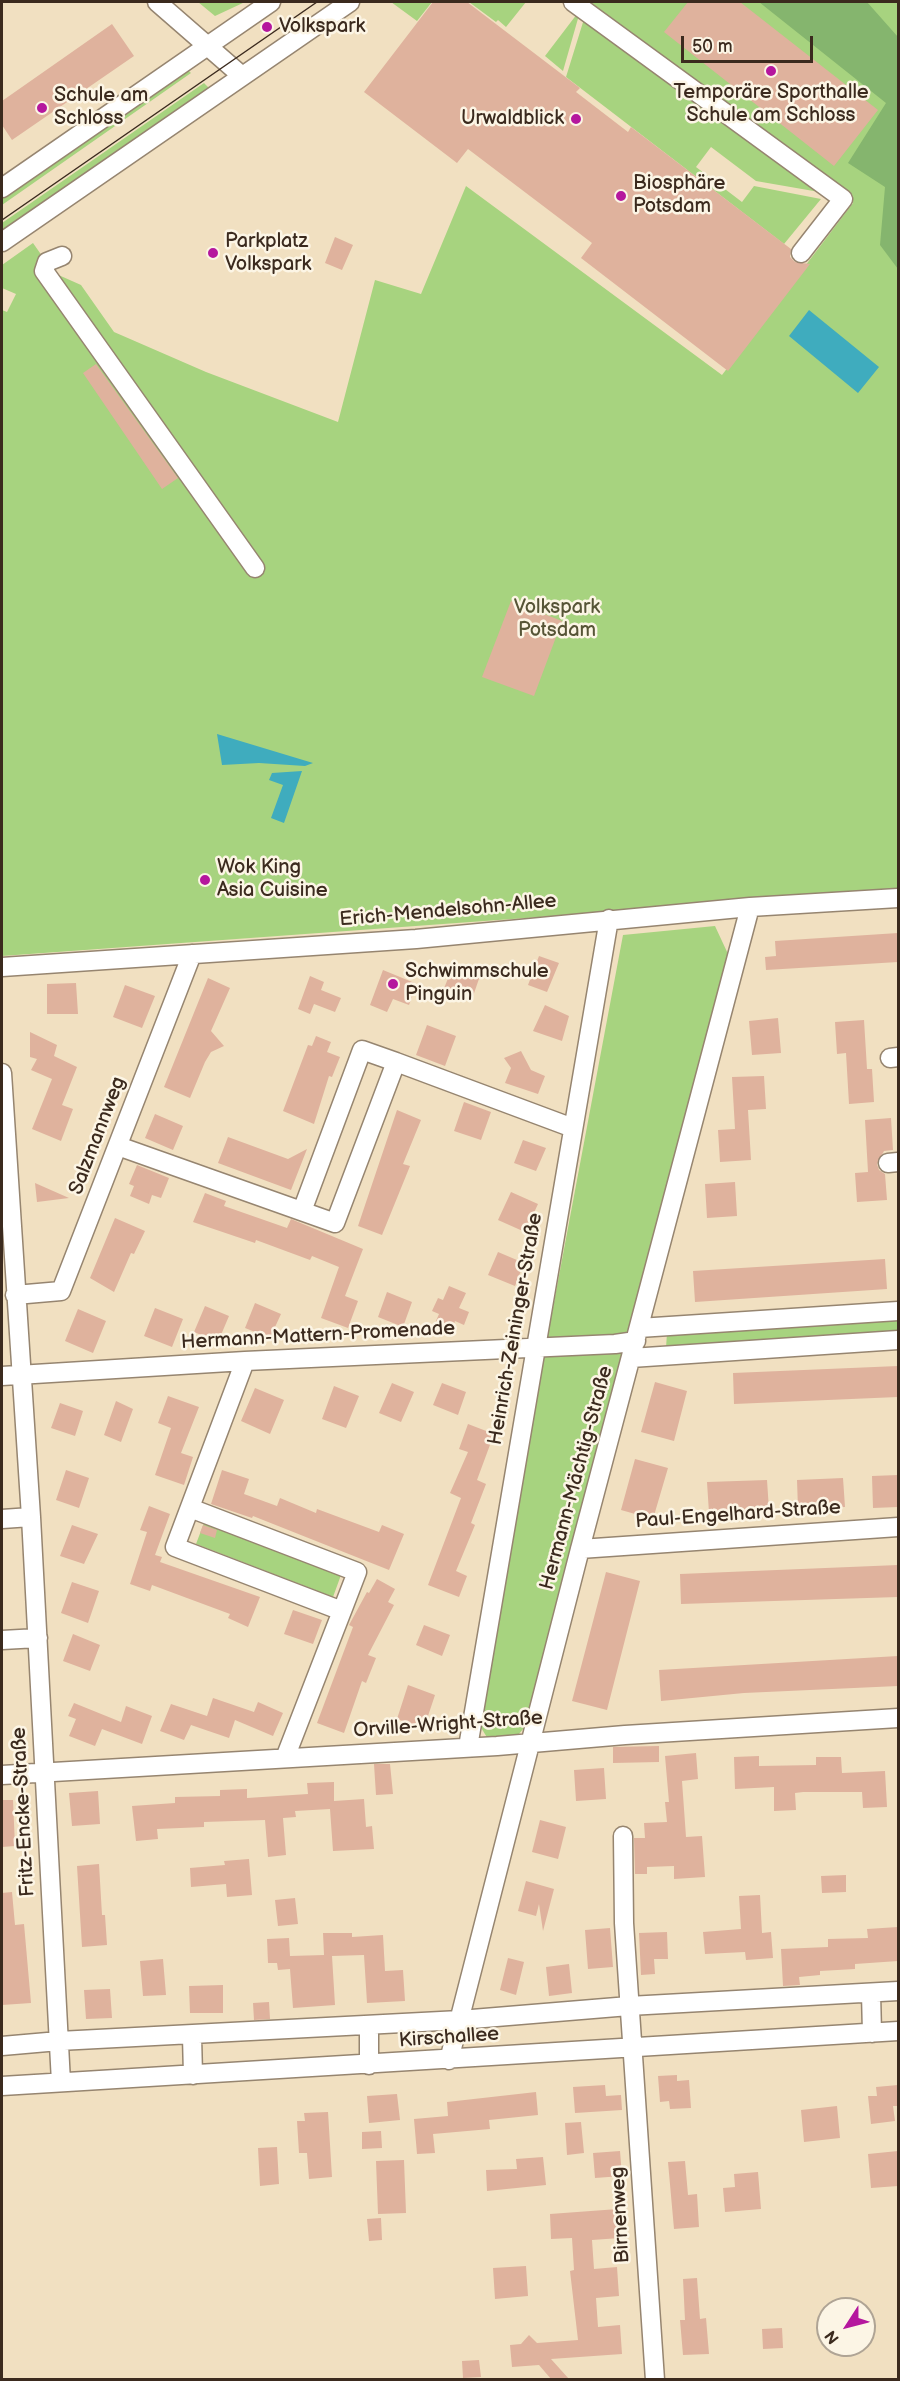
<!DOCTYPE html>
<html>
<head>
<meta charset="utf-8">
<style>
  body { margin:0 }
  #map { position:relative; width:900px; height:2381px; overflow:hidden; background:#f1e0c1; font-family:"Balsamiq Sans",sans-serif }
  canvas { display:block }
  .frame { position:absolute; inset:0; border:3px solid #3b2a1e; pointer-events:none }
  .north { position:absolute; left:816px; top:2297px; width:60px; height:60px; box-sizing:border-box; background:#fcf5e5; border:2px solid #afa495; border-radius:50%; rotate:234deg; font-size:16px; font-weight:700; line-height:24px; text-align:center; color:#3b2a1e }
  .north::after { content:''; display:block; margin:auto; width:21px; height:27px; background:#b5179e; clip-path:polygon(50% 0,100% 100%,50% 72%,0 100%) }
  .scale { position:absolute; left:681px; top:36px; width:132px; height:27px; box-sizing:border-box; border:3px solid #3b2a1e; border-top:0; padding-left:8px; font-size:18px; line-height:21px; white-space:nowrap; color:#3b2a1e; -webkit-text-stroke:4px #fcf5e5; paint-order:stroke }
</style>
</head>
<body>
<div id="map">
<canvas width="900" height="2381"></canvas>
<div class="frame"></div>
<div class="north">N</div>
<div class="scale">50 m</div>
</div>
<script>
const g = document.querySelector('canvas').getContext('2d');
g.lineJoin = 'round';
function paint(path, color) { g.fillStyle = color; g.fill(path, 'evenodd'); }
function trace(path, color, width, dash) { g.strokeStyle = color; g.lineWidth = width; g.lineCap = dash ? 'butt' : 'round'; g.setLineDash(dash || []); g.stroke(path); }
function drawText(font, color, halo, rows, align = 'center') {
  g.font = font + ' "Balsamiq Sans",sans-serif'; g.lineWidth = 5; g.setLineDash([]); g.textBaseline = 'middle'; g.strokeStyle = halo; g.fillStyle = color; for (const [text, x, y, turn = 0] of rows) {
    g.save(); g.translate(x, y); g.rotate((+turn || 0) * Math.PI / 180); g.textAlign = isNaN(turn) ? turn : align; if (halo) g.strokeText(text, 0, 0); g.fillText(text, 0, 0); g.restore();
  }
}
const green = new Path2D(`
  M198,2H245L215,16Z
  M391,2H432L417,21Z
  M469,2H526L506,27L498,20L496,22Z
  M576,2H898V891L2,956V310L7,312L16,294L2,288V265L33,243L54,273L81,285L114,332L206,372L338,422L375,280L421,294L466,186L722,375L853,203Z
  M577,14L579,15L563,71L545,56Z
  M584,19L825,193L756,181L711,147L696,167L742,202L754,186L821,199L784,244L566,77Z
  M186,68L191,73L2,205V196Z
  M204,83L209,88L2,232V223Z
  M715,926L728,954L530,1721L518,1735L488,1739L480,1726L549,1329L623,935Z
  M898,1319V1334L666,1348L667,1333Z
  M204,1523L341,1575L333,1597L196,1544Z`);
const forest = new Path2D(`
  M759,2H867L898,37V269L880,245L885,187L848,163L886,103Z`);
const water = new Path2D(`
  M809,310L879,367L858,393L789,336Z
  M217,734L313,763L305,766L259,763L222,765Z
  M302,771L284,823L271,818L283,785L269,780L272,773Z`);
const building = new Path2D(`
  M433,2H467L580,88L576,92L628,132L631,127L791,249L790,257L795,262L810,264L728,371L581,258L592,243L468,149L457,163L364,92Z
  M688,2H740L878,110L834,166L664,32Z
  M112,24L134,56L12,140L2,125V101Z
  M335,237L353,245L342,270L325,263Z
  M96,364L178,478L162,489L83,373Z
  M511,601L562,621L534,696L482,677Z
  M898,933V962L766,970L765,957L776,956L775,941Z
  M539,956L559,963L547,992L528,985Z
  M454,963L481,973L471,1002L443,991Z
  M383,970L417,984L409,1005L393,999L387,1012L370,1005Z
  M310,976L324,982L321,990L341,998L335,1012L314,1004L310,1014L298,1009Z
  M208,978L230,988L211,1031L224,1046L211,1052L205,1062L190,1098L164,1087Z
  M76,983L78,1014H47V984Z
  M125,985L155,996L142,1028L113,1017Z
  M545,1005L569,1016L562,1041L533,1031Z
  M778,1018L781,1053L752,1055L749,1021Z
  M864,1020L867,1069H872L874,1102L849,1104L846,1053L837,1054L835,1022Z
  M427,1025L456,1036L445,1066L416,1055Z
  M30,1032L57,1045L54,1056L77,1067L62,1105L73,1109L61,1141L32,1129L52,1079L31,1070L37,1059L30,1057Z
  M316,1036L331,1042L327,1052L340,1057L332,1077L329,1076L314,1124L283,1111L308,1045L312,1046Z
  M521,1051L531,1070L545,1076L538,1094L505,1083L511,1068L504,1058Z
  M764,1076L766,1109L748,1110L751,1160L720,1162L718,1130L735,1129L732,1077Z
  M464,1102L491,1112L481,1140L454,1131Z
  M397,1110L421,1120L403,1164L410,1166L382,1235L358,1226Z
  M155,1114L183,1126L173,1150L145,1138Z
  M891,1118L893,1150L884,1151L877,1164L879,1170L885,1174L887,1200L857,1202L855,1173L868,1172L865,1120Z
  M228,1137L288,1159L307,1149L291,1190L218,1163Z
  M523,1140L546,1148L536,1171L514,1163Z
  M137,1165L169,1178L161,1198L152,1195L149,1204L130,1196L134,1186L129,1184Z
  M735,1182L737,1216L707,1218L705,1184Z
  M35,1183L69,1198L37,1202Z
  M511,1192L538,1204L525,1232L498,1220Z
  M205,1193L226,1201L224,1206L287,1228L291,1219L363,1249L345,1296L358,1301L348,1328L321,1318L339,1267L312,1256L310,1260L256,1240L255,1243L193,1222Z
  M115,1218L145,1231L134,1254L131,1253L114,1292L90,1278Z
  M498,1252L524,1263L515,1286L488,1275Z
  M885,1259L887,1289L695,1302L693,1271Z
  M449,1286L466,1293L459,1308L469,1312L464,1325L455,1321L453,1328L436,1321L439,1314L432,1311L438,1298L443,1300Z
  M387,1292L412,1302L403,1327L378,1317Z
  M255,1303L281,1314L270,1338L245,1328Z
  M205,1306L229,1316L218,1342L194,1332Z
  M155,1308L183,1319L172,1347L144,1336Z
  M78,1309L106,1321L93,1353L65,1341Z
  M898,1366V1397L734,1404L733,1373Z
  M655,1382L687,1391L674,1441L641,1432Z
  M392,1383L414,1392L401,1422L379,1413Z
  M442,1383L466,1392L458,1415L433,1405Z
  M334,1386L359,1396L346,1428L322,1419Z
  M255,1388L284,1400L270,1434L241,1421Z
  M168,1396L199,1407L181,1453L193,1457L184,1485L155,1475L171,1428L158,1423Z
  M116,1401L133,1409L121,1442L104,1435Z
  M60,1403L83,1411L75,1436L51,1428Z
  M468,1424L494,1434L477,1480L486,1484L471,1523L475,1525L456,1571L467,1576L459,1597L428,1585L461,1498L450,1493L468,1452L459,1449Z
  M635,1459L668,1468L653,1519L621,1510Z
  M66,1470L89,1478L79,1508L56,1500Z
  M222,1470L249,1479L244,1494L277,1506L280,1498L316,1513L317,1509L379,1532L382,1525L404,1534L389,1570L253,1516L252,1518L211,1504Z
  M898,1475V1507L873,1508L872,1476Z
  M843,1478L845,1507L798,1509L797,1480Z
  M767,1480L769,1510L709,1513L707,1482Z
  M149,1506L170,1514L155,1555L162,1557L160,1562L260,1597L248,1627L228,1618L230,1614L152,1585L150,1591L130,1584L147,1532L140,1530Z
  M72,1525L98,1534L84,1564L60,1556Z
  M203,1525L217,1530L215,1538L200,1533Z
  M898,1565V1597L681,1604L680,1574Z
  M606,1572L640,1581L607,1710L572,1701Z
  M377,1579L395,1589L388,1602L394,1605L368,1655L376,1658L366,1683L362,1681L344,1733L317,1723L353,1627L349,1625L367,1592L369,1593Z
  M72,1582L99,1591L88,1623L61,1613Z
  M293,1610L322,1620L313,1644L284,1634Z
  M424,1625L450,1635L442,1656L416,1645Z
  M73,1634L100,1645L90,1671L63,1661Z
  M898,1656V1686L744,1693L661,1701L659,1670Z
  M408,1685L435,1695L424,1728L397,1719Z
  M213,1698L254,1712L258,1702L283,1713L273,1736L235,1720L229,1738L191,1725L184,1740L160,1731L171,1704L207,1716Z
  M74,1703L121,1722L126,1706L152,1716L142,1744L102,1729L95,1746L69,1736L76,1719L68,1716Z
  M659,1746V1762L613,1763V1747Z
  M696,1753L698,1779L682,1781L686,1837L702,1836L705,1877L674,1879V1866L647,1867V1874H635L634,1838H645L644,1823L667,1822L665,1802H669L665,1756Z
  M759,1756V1766L816,1765V1757H841L842,1773L885,1771L887,1807L863,1808L862,1792H803L795,1793L796,1810L774,1811V1787L735,1789L734,1757Z
  M374,1764H390L393,1794L376,1795Z
  M604,1768L606,1799L576,1801L574,1770Z
  M334,1782V1801L364,1799L366,1827L372,1826L374,1849L333,1851L330,1809L295,1811L296,1817L283,1818L286,1855L268,1857L265,1820L204,1822V1827L157,1829L158,1839L136,1841L132,1806L175,1803V1797L220,1796V1790L247,1789V1798L308,1794L307,1783Z
  M98,1791L100,1824L72,1826L69,1793Z
  M2,1800H13L15,1846L2,1847Z
  M540,1820L566,1827L558,1859L532,1852Z
  M249,1859L252,1895L227,1897L226,1884L191,1887L190,1868L225,1865L224,1861Z
  M99,1864L102,1915H105L107,1945L82,1947L77,1866Z
  M846,1875V1892L822,1893L821,1876Z
  M526,1881L554,1889L543,1931L539,1904L536,1916L518,1911Z
  M12,1892L15,1925L24,1924L31,2003L2,2005V1893Z
  M760,1895L762,1933L771,1932L773,1958L746,1960L745,1952L705,1954L703,1932L741,1929L739,1896Z
  M295,1898L298,1924L278,1926L275,1900Z
  M898,1927V1961L855,1964V1969L820,1971V1975L799,1977L800,1985L783,1986L781,1949L828,1947V1939L868,1938L867,1929Z
  M610,1928L613,1967L588,1969L585,1930Z
  M667,1932L668,1959H654L655,1974L641,1975L639,1933Z
  M323,1933H352V1937L383,1935L385,1971L403,1970L405,2001L367,2003L364,1955L332,1956L335,2005L293,2008L290,1969L278,1970L277,1963H268L267,1939L289,1938L290,1956L324,1955Z
  M508,1958L524,1962L516,1995L500,1990Z
  M163,1959L166,1995L143,1996L140,1961Z
  M569,1964L572,1993L549,1996L546,1967Z
  M223,1985V2013H190L189,1986Z
  M110,1989L112,2018L86,2019L84,1990Z
  M269,2002L270,2019L254,2020L253,2003Z
  M677,2075V2081L689,2080L691,2108L670,2109L669,2101L660,2102L658,2076Z
  M605,2085L606,2096L621,2095L622,2110L575,2113L573,2087Z
  M898,2085V2106H893L895,2121L871,2124L868,2096H877L876,2087Z
  M536,2092L538,2115L489,2120L490,2129L433,2134L435,2153L417,2154L414,2119L448,2116L447,2102Z
  M397,2094L400,2120L369,2123L367,2096Z
  M837,2106L840,2138L804,2142L801,2110Z
  M328,2112L332,2177L309,2179L307,2153H299L297,2121H305L304,2113Z
  M581,2122L584,2153L567,2155L565,2123Z
  M381,2131L382,2148L362,2149V2132Z
  M277,2147L279,2184L260,2186L258,2148Z
  M620,2151L622,2176L595,2178L593,2153Z
  M898,2151V2186L871,2188L868,2154Z
  M543,2157L546,2185L487,2191L486,2170L517,2169L516,2159Z
  M404,2160L406,2213L378,2214L376,2161Z
  M685,2161L688,2195L697,2194L699,2227L674,2229L668,2162Z
  M758,2172L761,2209L725,2212L723,2188L735,2187L734,2174Z
  M618,2209L620,2238L592,2240L594,2269L617,2267L619,2296L596,2298L598,2327L620,2325L622,2354L551,2359L569,2379H551L539,2365L512,2367L510,2345L521,2344L529,2335L537,2343L578,2340L570,2271L574,2270L572,2238L551,2239L550,2214Z
  M381,2218L382,2240L369,2241L367,2219Z
  M526,2266L528,2296L495,2299L493,2268Z
  M697,2278L700,2319L706,2318L709,2354L683,2355L680,2320H685L683,2279Z
  M782,2328L783,2348L763,2349L762,2329Z
  M479,2360L481,2377L463,2378L462,2361Z`);
const minor = new Path2D(`
  M157,2L242,76
  M573,2L843,199L801,253
  M2,188L271,2
  M2,242L350,2
  M62,256L47,262L44,271L255,568
  M2,967L416,939L750,907L898,898
  M890,1058L898,1057
  M2,1073L31,1517L61,2082
  M118,1146L335,1223L396,1062L573,1128
  M888,1163L898,1162
  M302,1211L362,1050L396,1062
  M15,1295L61,1291L192,954
  M639,1328L898,1311
  M631,1358L898,1340
  M245,1361L175,1547L342,1611L285,1758
  M2,1376L245,1361L615,1344L636,1341
  M190,1508L357,1572L342,1611
  M2,1519L31,1517
  M580,1549L898,1527
  M2,1640L38,1638
  M468,1747L609,919
  M2,1775L497,1746L625,1735L898,1718
  M623,1836L624,1923L655,2380
  M871,1993L872,2033
  M369,2025V2065
  M192,2036L193,2075
  M2,2046L59,2041L460,2020L629,2006L898,1991
  M449,2060L580,1549L750,907
  M2,2086L898,2031`);
const tram = new Path2D(`
  M2,220L317,2`);
const markers = [
  [267,27,6,"#b5179e"],
  [771,71,6,"#b5179e"],
  [42,108,6,"#b5179e"],
  [576,119,6,"#b5179e"],
  [621,196,6,"#b5179e"],
  [213,253,6,"#b5179e"],
  [205,880,6,"#b5179e"],
  [393,984,6,"#b5179e"]
];
const poiNames = [
  ["Volkspark",279,27],
  ["Temporäre Sporthalle",771,93,"center"],
  ["Schule am Schloss",771,116,"center"],
  ["Schule am",54,96],
  ["Schloss",54,119],
  ["Urwaldblick",564,119,"right"],
  ["Biosphäre",633,184],
  ["Potsdam",633,207],
  ["Parkplatz",225,242],
  ["Volkspark",225,265],
  ["Wok King",217,868],
  ["Asia Cuisine",217,891],
  ["Schwimmschule",405,972],
  ["Pinguin",405,995]
];
const parkNames = [
  ["Volkspark",557,608],
  ["Potsdam",557,631]
];
const streetNames = [
  ["Erich-Mendelsohn-Allee",448,911,-5],
  ["Salzmannweg",98,1136,-69],
  ["Heinrich-Zeininger-Straße",516,1329,-80],
  ["Hermann-Mattern-Promenade",318,1336,-3],
  ["Hermann-Mächtig-Straße",577,1478,-75],
  ["Paul-Engelhard-Straße",738,1515,-4],
  ["Orville-Wright-Straße",448,1725,-4],
  ["Fritz-Encke-Straße",24,1812,-93],
  ["Kirschallee",449,2038,-4],
  ["Birnenweg",621,2215,-93]
];
paint(green, '#a7d37f');
paint(forest, '#85b56e');
paint(water, '#3facbe');
paint(building, '#dfb29d');
trace(minor, '#968570', 21);
trace(minor, '#fff', 18);
trace(tram, '#3b2a1e', 1.5);
for (const [x, y, r, color] of markers) { const dot = new Path2D(); dot.arc(x, y, r, 0, 2 * Math.PI); g.fillStyle = color; g.fill(dot); trace(dot, '#fcf5e5', 2); }
drawText('20px', '#3b2a1e', '#fcf5e5', poiNames, 'left');
drawText('20px', '#565436', '#fcf5e5', parkNames);
drawText('20px', '#3b2a1e', '#fcf5e5', streetNames);
</script>
</body>
</html>
